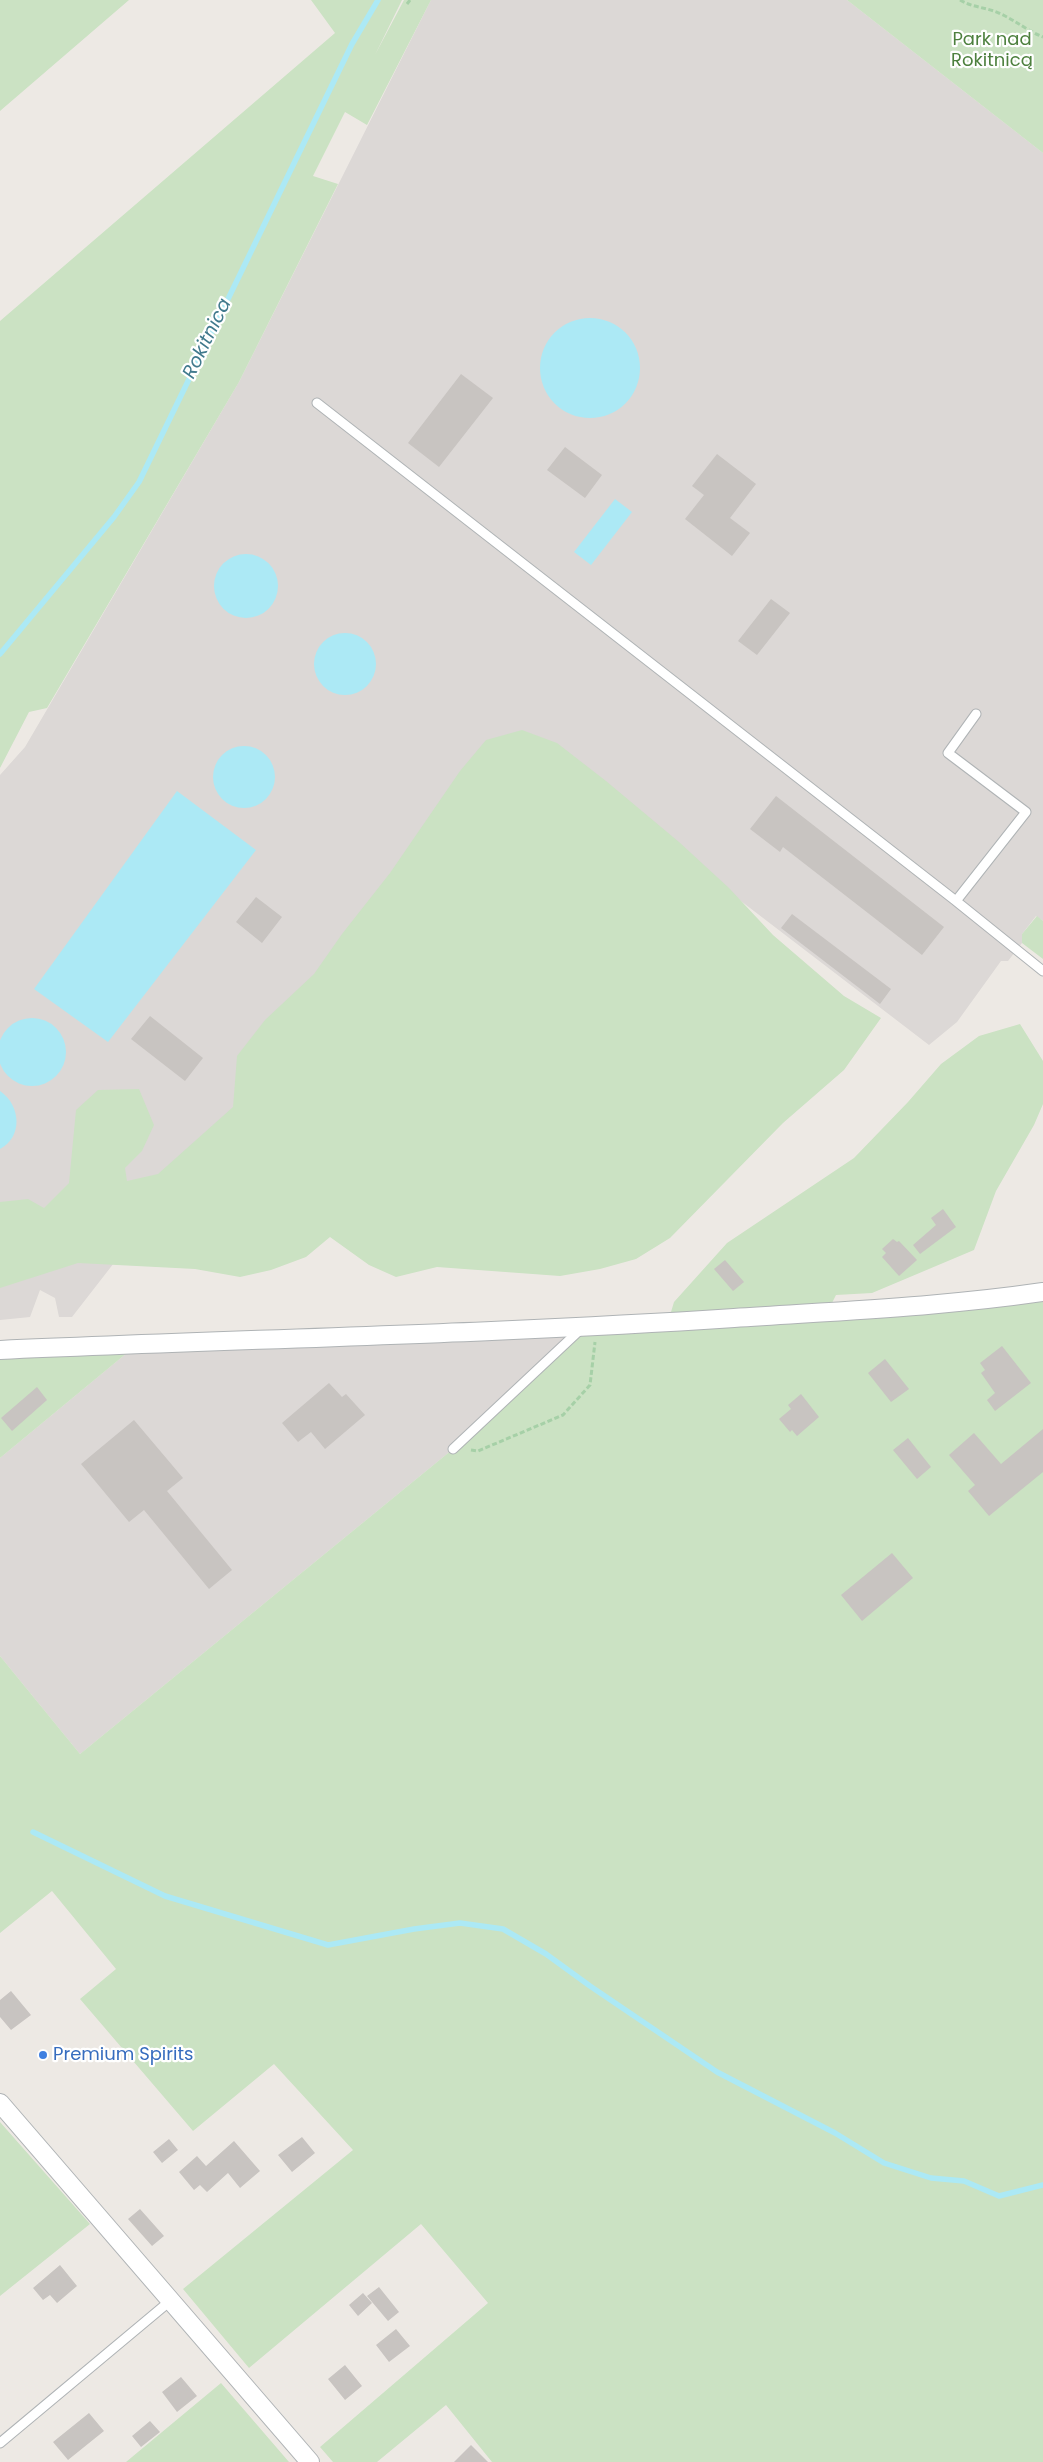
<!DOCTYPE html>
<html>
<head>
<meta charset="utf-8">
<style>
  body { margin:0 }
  canvas { display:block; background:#ede9e4 }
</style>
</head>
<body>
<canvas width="1043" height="2462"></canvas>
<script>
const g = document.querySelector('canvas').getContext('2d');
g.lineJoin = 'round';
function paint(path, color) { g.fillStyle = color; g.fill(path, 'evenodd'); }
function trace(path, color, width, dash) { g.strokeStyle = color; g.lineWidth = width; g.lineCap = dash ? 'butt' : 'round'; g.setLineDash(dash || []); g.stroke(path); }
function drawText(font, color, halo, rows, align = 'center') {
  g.font = font + ' Poppins,sans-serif'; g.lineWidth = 4.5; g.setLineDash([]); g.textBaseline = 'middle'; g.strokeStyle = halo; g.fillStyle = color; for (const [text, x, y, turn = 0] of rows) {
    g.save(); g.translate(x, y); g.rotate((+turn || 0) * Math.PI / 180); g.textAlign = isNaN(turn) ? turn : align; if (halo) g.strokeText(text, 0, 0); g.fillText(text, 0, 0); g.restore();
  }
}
const industrial = new Path2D(`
  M431,0H847L1043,153V921L1036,916L1022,934V943L1008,961H1001L957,1022L929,1045L524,735L72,1317H59L55,1298L40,1290L30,1317L0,1320V775L25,747L239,382Z
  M583,1327L453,1449L80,1754L0,1656V1458L139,1343Z`);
const green = new Path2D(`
  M0,0H129L0,111Z
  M311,0H402L375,55L404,0H431L367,125L345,112L313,176L338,184L239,382L47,708L29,712L0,768V321L335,33Z
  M847,0H1043V153Z
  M522,730L557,743L606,781L679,842L729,888L773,935L844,996L881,1018L844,1070L783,1123L670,1238L636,1259L600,1269L560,1276L437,1267L396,1277L369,1265L330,1237L306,1257L271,1270L240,1277L195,1269L78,1263L0,1288V1202L28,1199L44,1208L69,1183L76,1110L98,1090L139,1089L154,1125L142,1151L125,1168L127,1181L158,1174L233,1107L237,1056L265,1020L314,974L342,934L390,873L460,771L486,740Z
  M1037,916L1043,921V959L1022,943V934Z
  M1020,1024L1043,1061V1104L1034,1125L996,1191L974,1250L872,1293L836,1295L828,1311L1043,1292V2462H492L446,2405L377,2462H333L320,2447L488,2303L421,2224L249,2368L183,2289L353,2150L274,2064L193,2131L80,1999L116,1969L52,1891L0,1933V1656L80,1754L453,1449L583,1327L668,1322L674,1302L727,1243L854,1158L908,1102L941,1064L979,1036Z
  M139,1343L0,1458V1350Z
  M0,2122L90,2224L0,2296Z
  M221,2383L289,2462H126Z`);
const water = new Path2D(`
  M540 368a50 50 0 1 1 100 0a50 50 0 1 1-100 0Z
  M615,499L632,512L591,565L574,552Z
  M214 586a32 32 0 1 1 64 0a32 32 0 1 1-64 0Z
  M314 664a31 31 0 1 1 62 0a31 31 0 1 1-62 0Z
  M213 777a31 31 0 1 1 62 0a31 31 0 1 1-62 0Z
  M177,791L256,850L108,1042L34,989Z
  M-2 1052a34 34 0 1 1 68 0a34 34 0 1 1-68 0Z
  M0,1091C21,1105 23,1137 0,1149Z`);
const stream = new Path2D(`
  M0,654L114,517L139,482L352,44L378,0
  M33,1832L165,1896L328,1945L414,1929L460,1923L503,1929L546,1954L590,1986L717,2072L835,2133L884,2163L931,2178L964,2181L999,2196L1043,2185`);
const building = new Path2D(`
  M461,374L493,398L439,467L408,443Z
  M565,447L602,475L585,498L547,470Z
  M717,454L756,484L730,518L750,533L732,556L685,519L704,495L692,486Z
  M771,599L790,613L757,655L738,641Z
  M776,796L944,927L922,955L783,847L780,852L750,829Z
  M256,897L282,917L262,943L236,922Z
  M792,914L891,989L880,1004L781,928Z
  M150,1016L203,1058L185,1081L131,1039Z
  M943,1209L956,1227L920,1254L913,1245L936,1225L931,1218Z
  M893,1239L897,1242L899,1241L917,1260L899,1276L882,1257L886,1253L882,1249Z
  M725,1260L744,1282L733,1291L714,1269Z
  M1002,1346L1031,1383L995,1411L987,1400L995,1393L981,1373L985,1370L980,1363Z
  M885,1359L909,1389L891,1402L868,1373Z
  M329,1383L342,1397L346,1394L365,1415L325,1449L311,1432L298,1442L282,1423Z
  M37,1387L47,1400L12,1431L1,1418Z
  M801,1394L819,1417L797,1436L792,1430L790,1432L779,1419L791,1409L788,1405Z
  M134,1420L183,1478L167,1491L232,1570L209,1589L144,1510L129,1522L81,1464Z
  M1043,1429V1472L989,1516L968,1491L975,1485L949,1455L974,1433L1001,1464Z
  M908,1438L931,1467L917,1479L893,1450Z
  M892,1553L913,1578L862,1621L841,1595Z
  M11,1991L31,2015L11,2030L0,2017V2000Z
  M302,2137L315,2153L292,2172L278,2155Z
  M169,2139L178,2150L162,2163L153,2152Z
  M234,2141L260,2171L240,2188L228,2173L207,2192L200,2185L194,2190L179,2172L197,2156L206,2166Z
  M140,2209L164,2236L152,2246L128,2219Z
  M60,2265L77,2286L57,2303L50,2295L43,2300L33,2288Z
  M379,2287L399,2312L388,2321L367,2296Z
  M363,2293L372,2303L358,2316L349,2305Z
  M396,2329L410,2346L389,2362L376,2345Z
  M345,2365L362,2386L345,2400L328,2379Z
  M181,2377L197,2396L177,2412L162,2392Z
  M89,2413L104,2431L68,2460L53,2442Z
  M150,2421L160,2432L141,2447L132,2436Z
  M471,2445L488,2462H454Z`);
const path = new Path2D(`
  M960,0C973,8 987,7 1001,14C1016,21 1028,31 1043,37
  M407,4L410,0
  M471,1450L478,1451L563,1415L590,1385L595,1342`);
const service = new Path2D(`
  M317,403L956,901
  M976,714L948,753L1026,812L956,901L1043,971
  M453,1449L582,1328
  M0,2443L170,2301`);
const minor = new Path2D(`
  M0,1350C245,1339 490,1334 734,1318C837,1311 941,1307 1043,1292
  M0,2103L310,2462`);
const markers = [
  [43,2055,5,"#3f7fe0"]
];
const parkNames = [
  ["Park nad",992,40],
  ["Rokitnicą",992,61]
];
const shopNames = [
  ["Premium Spirits",53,2055]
];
const waterNames = [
  ["Rokitnica",208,339,-64]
];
paint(industrial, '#dcd8d6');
paint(green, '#cbe2c3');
paint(water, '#ace9f5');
trace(stream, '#ace9f5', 5.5);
paint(building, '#c8c4c1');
trace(service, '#afb3b5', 11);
trace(minor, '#afb3b5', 20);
trace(path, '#a6d0a7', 3, [5, 2.5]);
trace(service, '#fff', 9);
trace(minor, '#fff', 18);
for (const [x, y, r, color] of markers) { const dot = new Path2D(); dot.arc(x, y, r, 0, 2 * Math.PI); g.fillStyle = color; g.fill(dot); trace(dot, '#fff', 2); }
drawText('18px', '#4d803e', '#fff', parkNames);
drawText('18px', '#366cbe', '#fff', shopNames, 'left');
drawText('italic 19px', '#417a8d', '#fff', waterNames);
</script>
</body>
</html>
